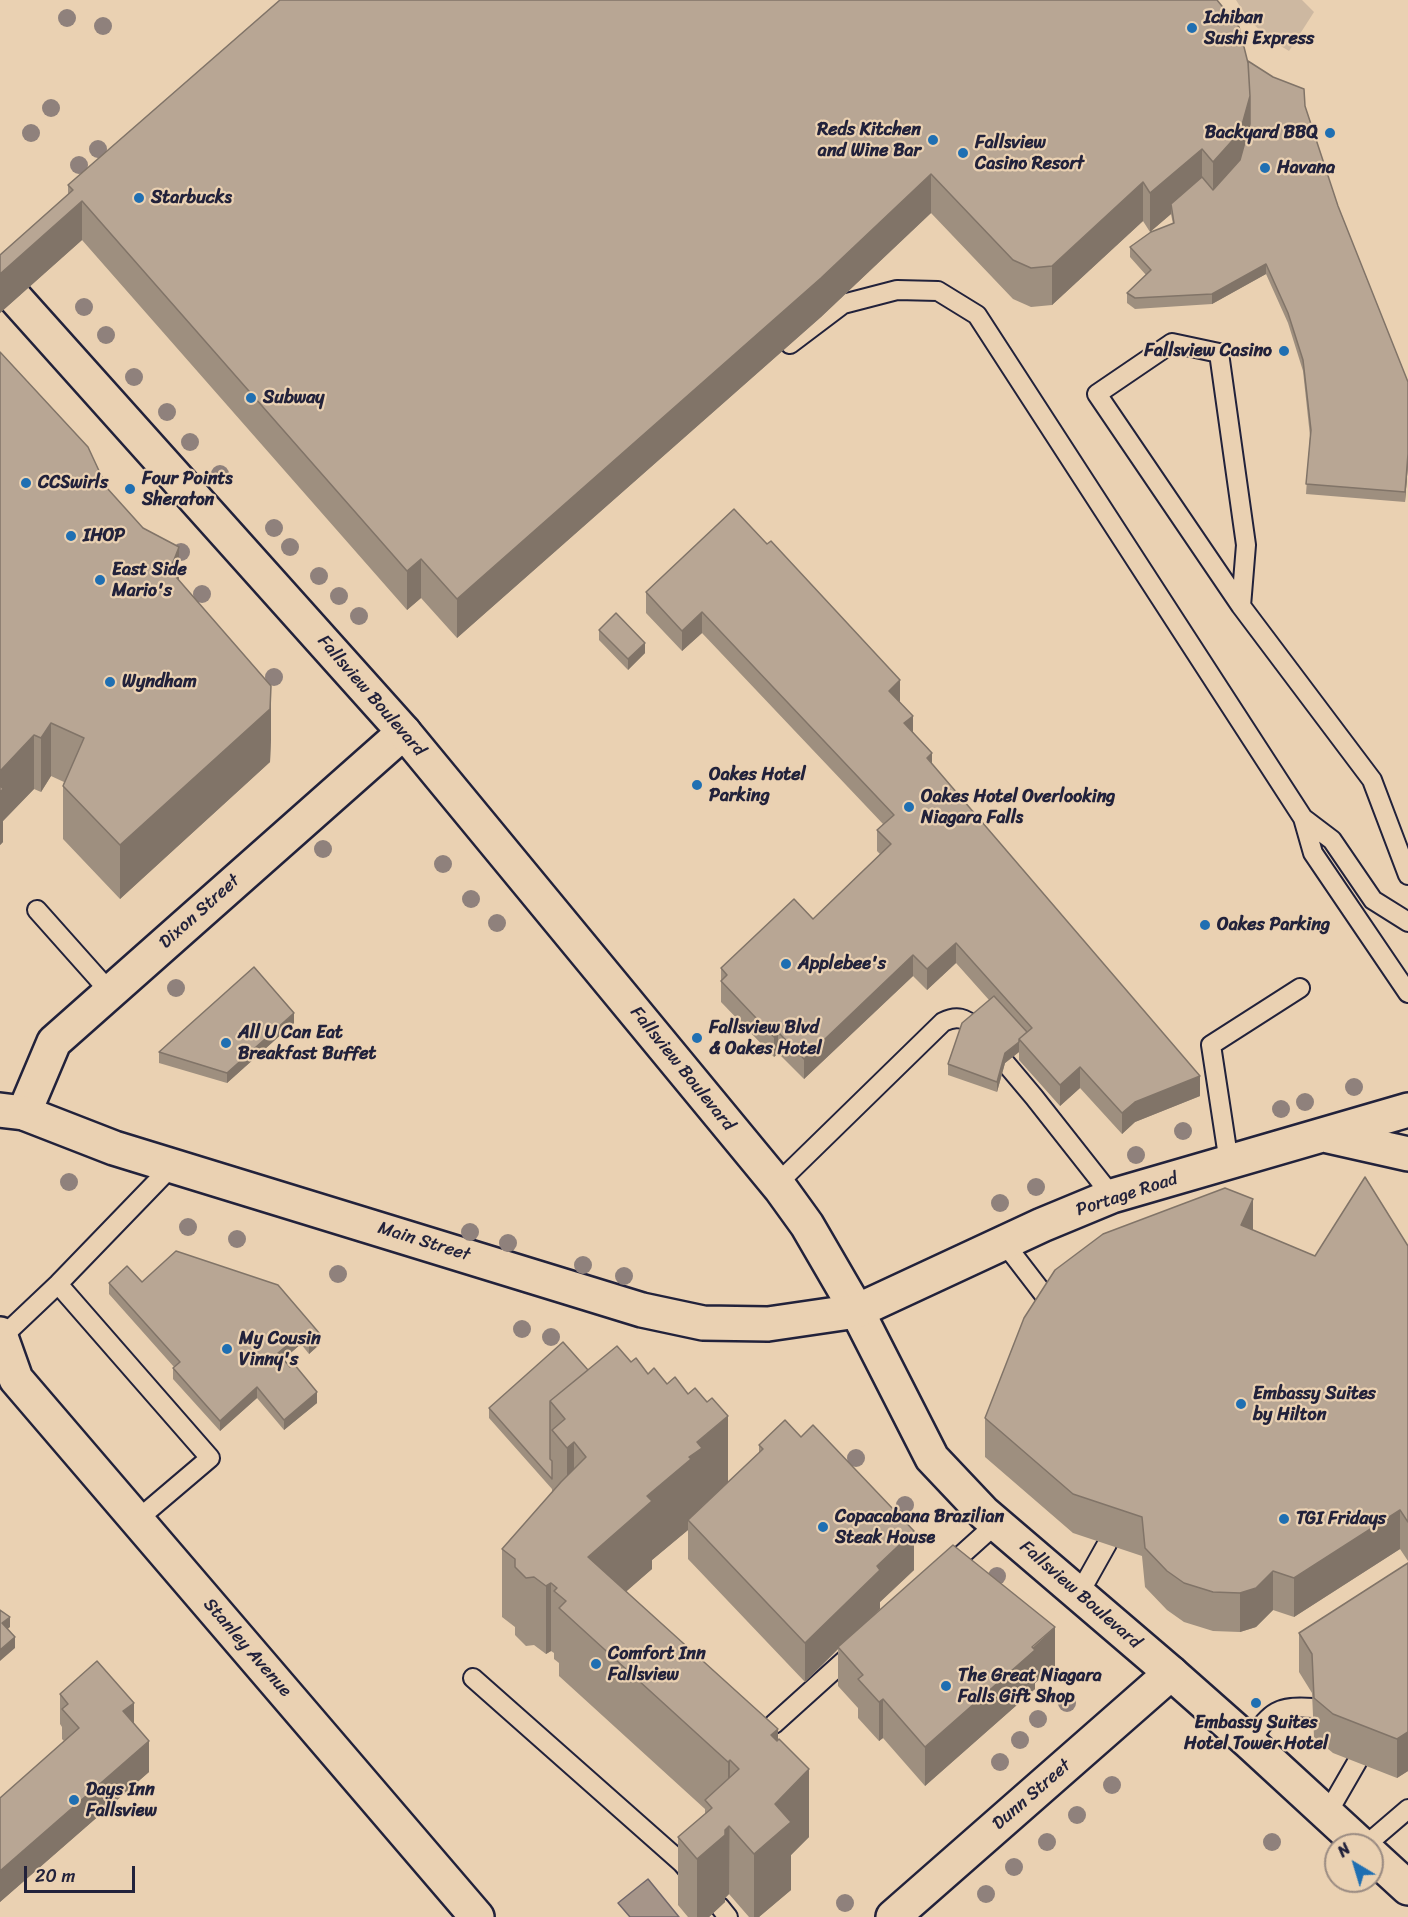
<!DOCTYPE html>
<html>
<head>
<meta charset="utf-8">
<style>
  body { margin:0 }
  #map { position:relative; width:1408px; height:1917px; overflow:hidden; background:#ead1b2; font-family:Sriracha,sans-serif }
  canvas { display:block }
  .north { position:absolute; left:1324px; top:1833px; width:60px; height:60px; box-sizing:border-box; background:#ead1b2; border:2px solid #9a8b82; border-radius:50%; rotate:322deg; font-size:16px; font-weight:700; line-height:24px; text-align:center; color:#22223b }
  .north::after { content:''; display:block; margin:auto; width:21px; height:27px; background:#1f6fb2; clip-path:polygon(50% 0,100% 100%,50% 72%,0 100%) }
  .scale { position:absolute; left:24px; top:1866px; width:111px; height:27px; box-sizing:border-box; border:3px solid #22223b; border-top:0; padding-left:8px; font-size:18px; line-height:21px; white-space:nowrap; color:#22223b; -webkit-text-stroke:4px #ead1b2; paint-order:stroke }
</style>
</head>
<body>
<div id="map">
<canvas width="1408" height="1917"></canvas>
<div class="north">N</div>
<div class="scale">20 m</div>
</div>
<script>
const g = document.querySelector('canvas').getContext('2d');
g.lineJoin = 'round';
function paint(path, color) { g.fillStyle = color; g.fill(path, 'evenodd'); }
function trace(path, color, width, dash) { g.strokeStyle = color; g.lineWidth = width; g.lineCap = dash ? 'butt' : 'round'; g.setLineDash(dash || []); g.stroke(path); }
function drawText(font, color, halo, rows, align = 'center') {
  g.font = font + ' Sriracha,sans-serif'; g.lineWidth = 4.5; g.setLineDash([]); g.textBaseline = 'middle'; g.strokeStyle = halo; g.fillStyle = color; for (const [text, x, y, turn = 0] of rows) {
    g.save(); g.translate(x, y); g.rotate((+turn || 0) * Math.PI / 180); g.textAlign = isNaN(turn) ? turn : align; if (halo) g.strokeText(text, 0, 0); g.fillText(text, 0, 0); g.restore();
  }
}
const green = new Path2D(`
  M1236,0H1302L1314,12L1289,51C1264,36 1251,25 1236,0Z`);
const water = new Path2D(`
  M648,1879L679,1917H630L618,1903Z`);
const service = new Path2D(`
  M790,344L843,304L897,290L938,291L977,315L1303,818L1313,853L1408,993
  M1241,606L1246,545L1219,353L1172,343L1097,394L1241,606L1372,780L1408,875
  M1303,818L1332,840L1373,900L1408,922
  M37,910L110,992
  M1229,1163L1211,1045L1300,988
  M777,1184L943,1022C957,1015 965,1018 976,1028L1034,1097L1112,1196
  M1005,1244L1055,1309
  M58,1284L210,1458L137,1520
  M1,1338L58,1284L173,1165
  M947,1568L997,1523
  M1079,1594L1107,1544
  M473,1678L682,1863L694,1877
  M774,1724L855,1651
  M1249,1742C1271,1713 1275,1705 1313,1708
  M1327,1814L1357,1762
  M1366,1845L1408,1809
  M720,1907L728,1917`);
const minor = new Path2D(`
  M24,1113L54,1042L404,732
  M1171,1673L1249,1742L1361,1845
  M1372,1855L1408,1888`);
const tertiary = new Path2D(`
  M0,281L404,732L781,1189L807,1225L857,1311L932,1458L984,1513L1171,1673L893,1917`);
const secondary = new Path2D(`
  M0,1110L24,1113L114,1148L642,1310L703,1323L768,1324L857,1311L1042,1225L1112,1196L1408,1110
  M1328,1136L1408,1154
  M0,1334L16,1379L477,1917`);
const trees = [
  [67,18],
  [103,26],
  [51,108],
  [31,133],
  [98,149],
  [79,165],
  [84,307],
  [106,335],
  [134,377],
  [167,412],
  [190,442],
  [220,474],
  [274,528],
  [290,547],
  [181,552],
  [319,576],
  [202,594],
  [339,596],
  [359,616],
  [274,677],
  [323,849],
  [443,864],
  [471,899],
  [497,923],
  [176,988],
  [1354,1087],
  [1305,1102],
  [1281,1109],
  [1183,1131],
  [1136,1155],
  [69,1182],
  [1036,1187],
  [1000,1203],
  [188,1227],
  [470,1232],
  [237,1239],
  [508,1243],
  [583,1265],
  [338,1274],
  [624,1276],
  [522,1329],
  [551,1337],
  [856,1458],
  [905,1505],
  [997,1576],
  [1067,1703],
  [1038,1719],
  [1020,1740],
  [1000,1762],
  [1112,1785],
  [1077,1815],
  [1047,1842],
  [1272,1842],
  [1014,1867],
  [986,1894],
  [845,1903]
];
const wall = new Path2D(`
  M1248,61L1305,106L1338,206L1408,382V464L1405,502L1306,494L1310,436L1303,371L1288,323L1266,274L1212,304L1135,309L1127,303V293L1146,275L1130,257V247L1173,224L1171,214L1150,232L1143,221L1052,305L1031,307L1013,299L931,213L821,317L457,638L421,598L407,610L82,240L0,313V255L68,194V185Z
  M0,352L179,582L271,739L270,762L120,899L63,839V786L64,782L51,776L41,792L34,789L3,821V842L0,845Z
  M734,509L900,701L899,702L913,732L932,764L1200,1096L1135,1122L1122,1134L1080,1088L1060,1106L1019,1060V1052L1005,1063L997,1092L948,1075V1064L989,1000L956,963L927,990L913,976L804,1079L778,1053L774,1057L721,1002V968L813,919L880,854L877,851V830L883,824L702,633L682,651L646,613V592Z
  M599,630L645,653L628,670L599,640Z
  M294,1023L227,1083L159,1063V1052Z
  M1253,1230L1315,1256L1408,1246V1561L1400,1549L1294,1617L1273,1610L1256,1627L1240,1632L1213,1631L1184,1622L1167,1610L1145,1587L1142,1556L1073,1533L985,1457V1418Z
  M176,1251L320,1344L309,1354L301,1344L283,1359L317,1403L284,1430L257,1398L220,1431L173,1379V1368L174,1367L109,1294V1283L142,1282Z
  M588,1370L728,1482L759,1453V1445L914,1570L880,1602V1609L869,1619L1055,1666L1035,1683V1689L925,1786L883,1738L879,1741L858,1718V1708L838,1686V1649L805,1682L688,1559V1530L652,1560V1569L626,1591L778,1740L809,1837L791,1855V1890L759,1917H749L729,1894L725,1898V1902L709,1917H688L678,1905V1837L705,1814V1809L559,1676V1663L554,1659V1653L551,1651L546,1654L534,1645L526,1646L515,1635V1627L502,1617V1549L552,1492V1489L489,1418V1408Z
  M1408,1563V1771L1397,1778L1333,1753L1314,1737L1312,1693L1299,1672V1633Z
  M60,1694L134,1723L149,1772L0,1902V1798L64,1741L62,1739V1727L60,1724Z`);
const shadedWall = new Path2D(`
  M1250,96V135L1240,171L1213,201V162Z
  M1202,149V188L1171,204V214L1150,232V193Z
  M931,174V213L821,317L457,638V599Z
  M1143,182V221L1052,305V266Z
  M82,201V240L0,313V274Z
  M1266,264V274L1212,304V294Z
  M1408,454V464L1405,502V492Z
  M179,547V600L170,570Z
  M421,559V598L407,610V571Z
  M702,612V633L682,651V631Z
  M645,643V653L628,670V659Z
  M900,680V701L889,712V691Z
  M271,686V739L270,762L120,899V845Z
  M913,716V737L904,723Z
  M51,723V776L41,792V738Z
  M34,735V789L3,821V842L0,845V771Z
  M932,753V774L927,758Z
  M956,943V963L927,990V969Z
  M913,955V976L804,1079V1059Z
  M294,1013V1023L227,1083V1073Z
  M778,1032V1053L774,1057V1037Z
  M1019,1042V1052L1005,1063L997,1092V1082L1005,1053Z
  M1080,1067V1088L1060,1106V1085Z
  M1200,1076V1096L1135,1122L1122,1134V1113L1135,1102Z
  M1253,1199V1238L1241,1225Z
  M301,1334V1344L278,1364V1353Z
  M320,1334V1344L309,1354V1343Z
  M257,1387V1398L220,1431V1421Z
  M317,1392V1403L284,1430V1420Z
  M728,1416V1484L702,1506V1515L688,1520V1530L652,1560V1569L588,1625V1557L647,1496L697,1442Z
  M574,1442V1510L567,1516V1448Z
  M1400,1510V1549L1294,1617V1578Z
  M914,1531V1570L880,1602V1609L839,1648L838,1647V1649L805,1682V1643L877,1566Z
  M1273,1571V1610L1256,1627L1240,1632V1593Z
  M551,1583V1651L546,1654V1586Z
  M10,1617V1627L2,1634V1623Z
  M1055,1627V1666L1035,1683V1689L925,1786V1747Z
  M15,1637V1648L0,1661V1650Z
  M883,1699V1738L879,1741V1702Z
  M134,1703V1733L123,1711Z
  M778,1729V1797L771,1735Z
  M1408,1732V1771L1397,1778V1739Z
  M149,1741V1772L0,1902V1871Z
  M730,1760L729,1894L725,1898V1902L709,1917H697V1859L728,1827V1762Z
  M809,1769V1837L791,1855V1890L759,1917H754V1854L775,1804Z`);
const building = new Path2D(`
  M280,0H1217L1239,27L1248,63L1250,96L1240,132L1213,162L1202,149L1150,193L1143,182L1052,266L1031,268L1013,260L931,174L821,278L457,599L421,559L407,571L82,201L0,274V255L73,190L68,185Z
  M1248,61L1273,77L1304,89L1305,106L1338,206L1408,382V454L1405,492L1306,484L1311,430L1303,360L1288,313L1266,264L1212,294L1135,298L1127,293L1151,270L1130,247L1151,232L1174,223L1171,204L1202,177L1213,190L1240,160L1250,124V96Z
  M0,352L88,447L107,488L143,528L179,547L170,570L271,686L270,709L120,845L63,786L84,738L51,723L41,738L34,735L0,771Z
  M734,509L767,544L771,541L900,680L889,691L913,716L904,723L932,753L927,758L1200,1076L1135,1102L1122,1113L1080,1067L1060,1085L1019,1039L1032,1028L956,943L927,969L913,955L804,1059L778,1032L774,1037L721,981L727,975L721,968L794,899L813,919L891,844L877,830L894,815L702,612L682,631L646,592Z
  M616,613L645,643L628,659L599,630Z
  M0,785L3,789L0,792Z
  M254,967L294,1013L227,1073L159,1052Z
  M994,996L1027,1032L1019,1039V1042L1005,1053L997,1082L948,1064L962,1023Z
  M1365,1177L1408,1246V1522L1400,1510L1294,1578L1273,1571L1256,1588L1240,1593L1213,1592L1184,1583L1167,1571L1145,1548L1142,1517L1073,1494L985,1418L1024,1318L1055,1270L1103,1234L1225,1188L1253,1199L1241,1225L1315,1256Z
  M176,1251L278,1285L320,1334L309,1343L301,1334L278,1353L290,1367L294,1364L317,1392L284,1420L257,1387L220,1421L173,1368L180,1362L109,1283L127,1266L142,1282Z
  M563,1342L588,1370L550,1401V1459L552,1461V1479L489,1408Z
  M617,1346L631,1362L636,1358L648,1374L654,1368L667,1384L675,1377L688,1394L695,1388L707,1402L712,1398L728,1416L697,1442L702,1448L689,1457L691,1459L647,1496L652,1501L588,1557L778,1729L771,1735L777,1741L779,1739L809,1769L775,1804L791,1822L754,1854L729,1826L725,1830V1835L697,1859L678,1837L712,1808L705,1800L739,1769L730,1760L728,1762L559,1608L566,1601L554,1591L557,1588L551,1583L546,1586L534,1577L526,1578L515,1567V1559L502,1549L561,1482L586,1457L574,1442L567,1448L552,1430L565,1419L550,1401Z
  M785,1420L801,1437L813,1425L914,1531L877,1566L880,1570L805,1643L688,1520L763,1449L759,1445Z
  M953,1545L1055,1627L1032,1647L1035,1650L925,1747L883,1699L879,1702L858,1679L863,1675L838,1647Z
  M1408,1563V1732L1397,1739L1333,1714L1314,1698L1312,1654L1299,1633Z
  M0,1610L10,1617L2,1623L15,1637L0,1650Z
  M97,1661L134,1703L123,1711L149,1741L0,1871V1798L79,1728L62,1709L68,1704L60,1694Z`);
const markers = [
  [1192,28,6,"#1f6fb2"],
  [1330,133,6,"#1f6fb2"],
  [933,140,6,"#1f6fb2"],
  [963,153,6,"#1f6fb2"],
  [1265,168,6,"#1f6fb2"],
  [139,198,6,"#1f6fb2"],
  [1284,351,6,"#1f6fb2"],
  [251,398,6,"#1f6fb2"],
  [26,483,6,"#1f6fb2"],
  [130,489,6,"#1f6fb2"],
  [71,536,6,"#1f6fb2"],
  [100,580,6,"#1f6fb2"],
  [110,682,6,"#1f6fb2"],
  [697,785,6,"#1f6fb2"],
  [909,807,6,"#1f6fb2"],
  [1205,925,6,"#1f6fb2"],
  [786,964,6,"#1f6fb2"],
  [697,1038,6,"#1f6fb2"],
  [226,1043,6,"#1f6fb2"],
  [227,1349,6,"#1f6fb2"],
  [1241,1404,6,"#1f6fb2"],
  [1284,1519,6,"#1f6fb2"],
  [823,1527,6,"#1f6fb2"],
  [596,1664,6,"#1f6fb2"],
  [946,1686,6,"#1f6fb2"],
  [1256,1703,6,"#1f6fb2"],
  [74,1800,6,"#1f6fb2"]
];
const poiNames = [
  ["Ichiban",1204,18],
  ["Sushi Express",1204,39],
  ["Reds Kitchen",921,130,"right"],
  ["and Wine Bar",921,151,"right"],
  ["Backyard BBQ",1318,133,"right"],
  ["Fallsview",975,143],
  ["Casino Resort",975,164],
  ["Havana",1277,168],
  ["Starbucks",151,198],
  ["Fallsview Casino",1272,351,"right"],
  ["Subway",263,398],
  ["Four Points",142,479],
  ["Sheraton",142,500],
  ["CCSwirls",38,483],
  ["IHOP",83,536],
  ["East Side",112,570],
  ["Mario's",112,591],
  ["Wyndham",122,682],
  ["Oakes Hotel",709,775],
  ["Parking",709,796],
  ["Oakes Hotel Overlooking",921,797],
  ["Niagara Falls",921,818],
  ["Oakes Parking",1217,925],
  ["Applebee's",798,964],
  ["Fallsview Blvd",709,1028],
  ["& Oakes Hotel",709,1049],
  ["All U Can Eat",238,1033],
  ["Breakfast Buffet",238,1054],
  ["My Cousin",239,1339],
  ["Vinny's",239,1360],
  ["Embassy Suites",1253,1394],
  ["by Hilton",1253,1415],
  ["Copacabana Brazilian",835,1517],
  ["Steak House",835,1538],
  ["TGI Fridays",1296,1519],
  ["Comfort Inn",608,1654],
  ["Fallsview",608,1675],
  ["The Great Niagara",958,1676],
  ["Falls Gift Shop",958,1697],
  ["Embassy Suites",1256,1723,"center"],
  ["Hotel Tower Hotel",1256,1744,"center"],
  ["Days Inn",86,1790],
  ["Fallsview",86,1811]
];
const streetNames = [
  ["Fallsview Boulevard",371,696,49],
  ["Dixon Street",200,912,-42],
  ["Fallsview Boulevard",682,1069,51],
  ["Portage Road",1127,1195,-18],
  ["Main Street",424,1242,17],
  ["Fallsview Boulevard",1080,1595,41],
  ["Stanley Avenue",247,1648,49],
  ["Dunn Street",1032,1795,-41]
];
paint(green, '#cdb8a1');
paint(water, '#a69589');
trace(water, '#71676a', 1.5);
trace(service, '#22223b', 22);
trace(minor, '#22223b', 38);
trace(tertiary, '#22223b', 38);
trace(secondary, '#22223b', 38);
trace(service, '#ead1b2', 18);
trace(minor, '#ead1b2', 33);
trace(tertiary, '#ead1b2', 33);
trace(secondary, '#ead1b2', 33);
g.fillStyle = '#8f817c';
for (const [x, y] of trees) { g.beginPath(); g.arc(x, y, 9, 0, 2 * Math.PI); g.fill(); }
paint(wall, '#9e8f7f');
paint(shadedWall, '#817468');
paint(building, '#b8a694');
trace(building, '#817468', 1.5);
for (const [x, y, r, color] of markers) { const dot = new Path2D(); dot.arc(x, y, r, 0, 2 * Math.PI); g.fillStyle = color; g.fill(dot); trace(dot, '#ead1b2', 2); }
drawText('bold 18px', '#22223b', '#ead1b2', poiNames, 'left');
drawText('18px', '#22223b', '#ead1b2', streetNames);
</script>
</body>
</html>
